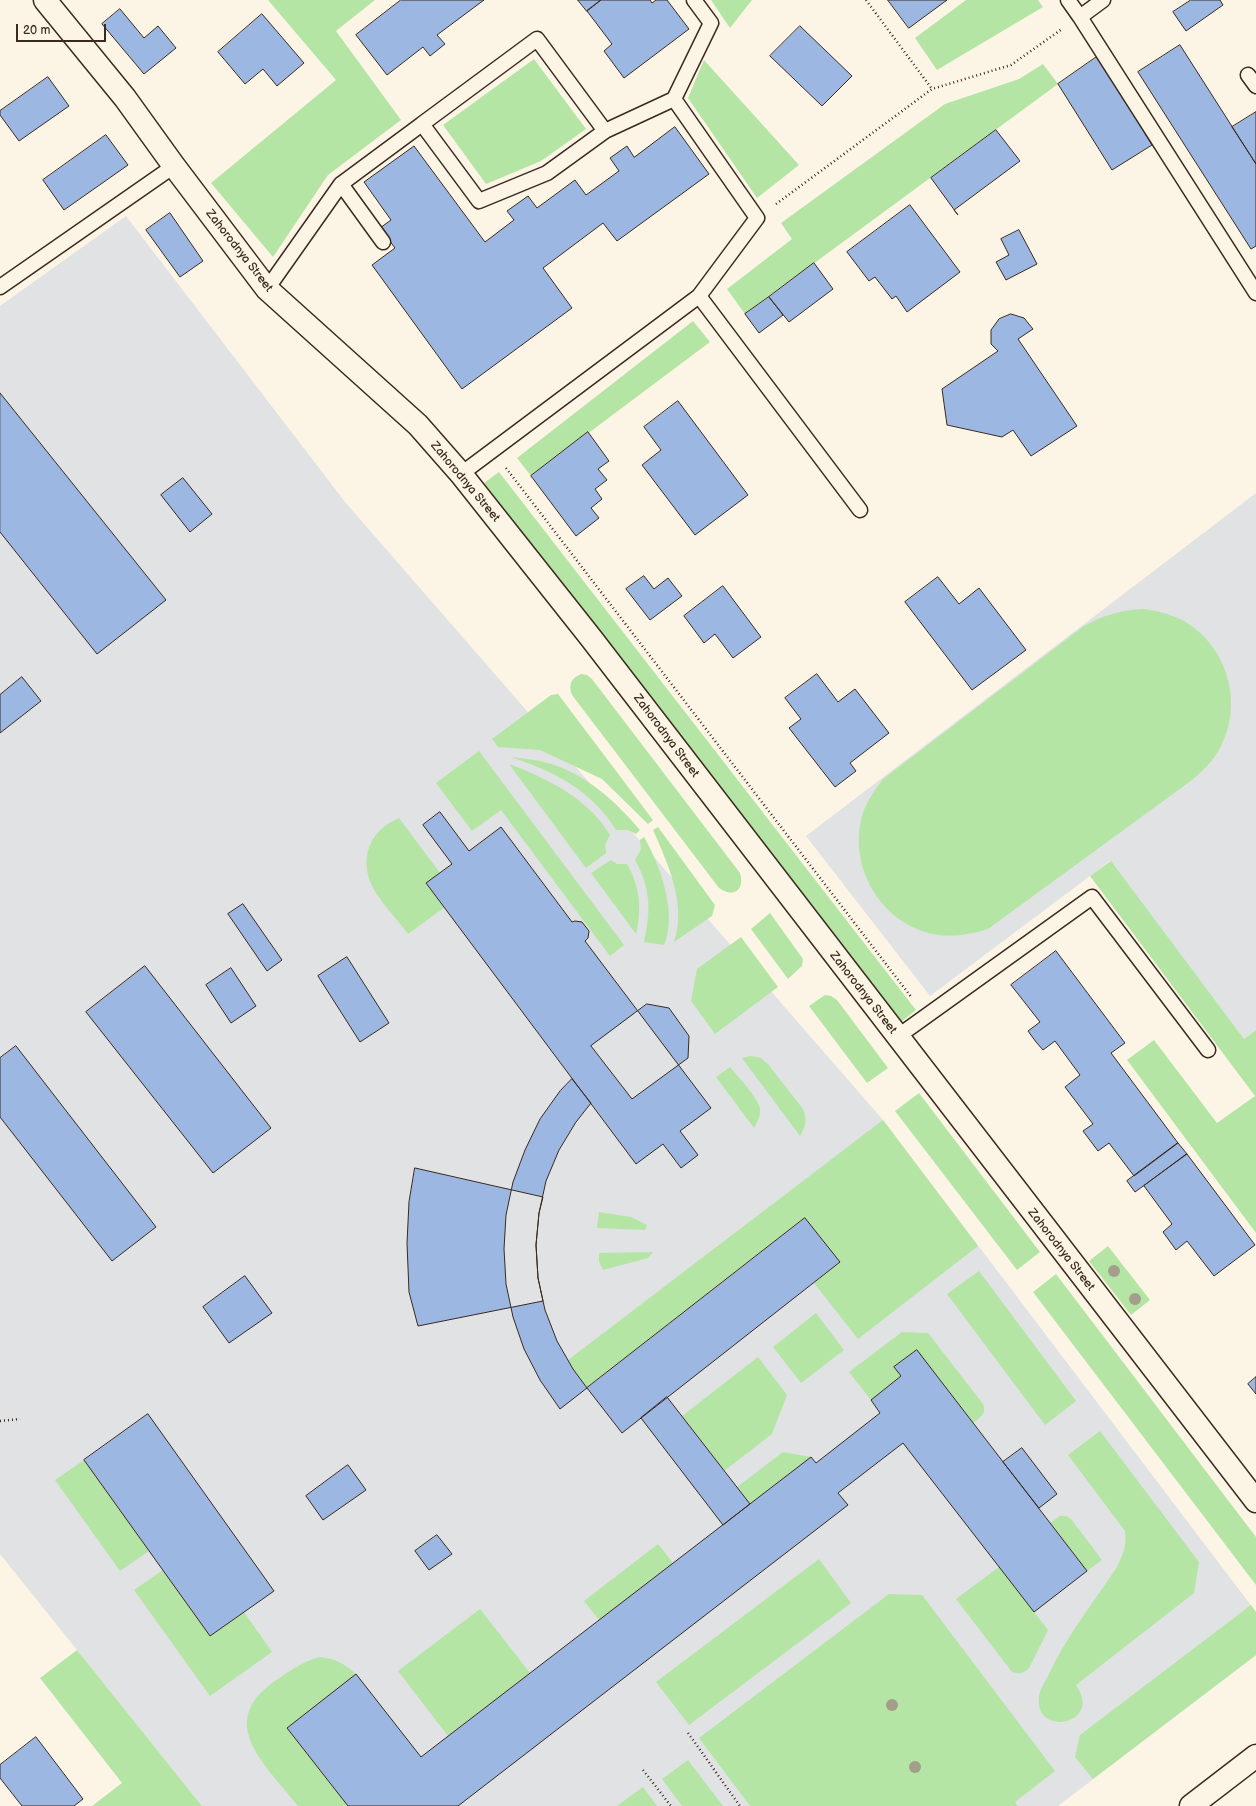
<!DOCTYPE html>
<html>
<head>
<meta charset="utf-8">
<style>
  body { margin:0 }
  #map { position:relative; width:1256px; height:1806px; overflow:hidden; background:#fcf5e5; font-family:"Balsamiq Sans",sans-serif }
  canvas { display:block }
  .scale { position:absolute; left:16px; top:24px; width:90px; height:18px; box-sizing:border-box; border:2px solid #3b2a1e; border-top:0; padding-left:5px; font-size:12px; line-height:14px; white-space:nowrap; color:#3b2a1e; -webkit-text-stroke:3px #fcf5e5; paint-order:stroke }
</style>
</head>
<body>
<div id="map">
<canvas width="1256" height="1806"></canvas>
<div class="scale">20 m</div>
</div>
<script>
const g = document.querySelector('canvas').getContext('2d');
g.lineJoin = 'round';
function paint(path, color) { g.fillStyle = color; g.fill(path, 'evenodd'); }
function trace(path, color, width, dash) { g.strokeStyle = color; g.lineWidth = width; g.lineCap = dash ? 'butt' : 'round'; g.setLineDash(dash || []); g.stroke(path); }
function drawText(font, color, halo, rows, align = 'center') {
  g.font = font + ' "Balsamiq Sans",sans-serif'; g.lineWidth = 4; g.setLineDash([]); g.textBaseline = 'middle'; g.strokeStyle = halo; g.fillStyle = color; for (const [text, x, y, turn = 0] of rows) {
    g.save(); g.translate(x, y); g.rotate((+turn || 0) * Math.PI / 180); g.textAlign = isNaN(turn) ? turn : align; if (halo) g.strokeText(text, 0, 0); g.fillText(text, 0, 0); g.restore();
  }
}
const built = new Path2D(`
  M126,216L345,502L883,1120L1256,1612V1655L1058,1806H202L0,1554V306Z
  M1256,493V1030L1244,1039L1110,861L930,996L806,836Z`);
const green = new Path2D(`
  M268,0H375L336,31L401,120L328,175L273,257L211,183L336,80Z
  M711,0H752L730,28Z
  M966,0H1038L1043,7L937,70L915,38Z
  M534,59L586,129L541,161L486,184L443,125Z
  M704,60L799,165L757,198L688,98Z
  M1043,64L1058,84L745,314L727,289L792,239L781,223L945,104L1019,79Z
  M693,321L710,342L531,476L517,458Z
  M499,472L916,1010L901,1022L484,483Z
  M1143,609C1158,611 1171,614 1184,621C1228,647 1244,704 1220,748C1213,761 1203,771 1192,780L988,929C968,935 946,939 925,932C877,917 849,864 862,816C866,802 875,790 883,779L1084,626C1104,615 1121,610 1143,609Z
  M581,674L587,675L592,679L740,873C745,889 734,899 719,888L572,695C568,685 571,678 581,674Z
  M558,694L653,820L648,824L602,779L540,750L498,747L492,739L551,695Z
  M479,751L624,945L610,956L501,810L472,831L436,783Z
  M510,757C520,758 530,759 540,761C581,770 614,799 640,830L636,834L628,830H616C593,791 552,770 510,757Z
  M509,764C547,778 589,799 610,835L605,845L606,853L586,868Z
  M399,818L440,873L426,883L445,907L408,934C397,919 382,904 373,888C358,858 370,830 399,818Z
  M658,827L715,905L712,916L674,942C687,905 668,864 653,830Z
  M644,837C660,864 678,915 664,945L644,942C651,910 651,889 635,860L641,849L640,840Z
  M611,860L617,864H627C640,886 642,909 636,934L591,873Z
  M1111,861L1244,1039L1256,1030V1233L1127,1060L1154,1040L1217,1123L1255,1096L1090,876Z
  M770,913L803,959L802,966L788,979L751,929Z
  M741,937L778,987L715,1034L691,1001L697,969Z
  M825,995L831,996L837,1000L888,1068L867,1083L809,1006Z
  M751,1056L761,1058L768,1064L803,1109C807,1120 806,1126 800,1136L742,1058Z
  M730,1067C738,1077 758,1097 760,1109C761,1116 757,1122 754,1128L716,1077Z
  M919,1093L1040,1252L1017,1270L895,1111Z
  M883,1120L978,1246L858,1339L814,1283L840,1262L805,1218L587,1388L573,1369L568,1360Z
  M599,1212L631,1217L647,1225L645,1230L597,1228Z
  M1108,1246L1150,1300L1131,1315L1089,1261Z
  M653,1252L648,1258L603,1270L599,1262V1253Z
  M979,1271L1076,1401L1045,1425L947,1294Z
  M1056,1274L1256,1537V1585L1033,1292Z
  M816,1313L844,1350L801,1383L773,1347Z
  M902,1332L928,1333L983,1404C987,1414 980,1417 973,1423L917,1350L894,1367L901,1376L871,1400L849,1372Z
  M758,1357L787,1395L772,1434L724,1471L682,1416Z
  M1100,1431L1199,1562L1194,1593L1076,1685C1104,1725 1033,1738 1039,1696C1040,1689 1045,1682 1048,1676C1066,1637 1093,1603 1117,1567C1123,1555 1127,1545 1125,1531L1068,1455Z
  M783,1452L811,1457L750,1504L737,1487Z
  M84,1460L149,1551L120,1571L55,1480Z
  M1060,1516H1066L1071,1519L1102,1560L1087,1571L1050,1523Z
  M658,1544L673,1563L599,1620L584,1601Z
  M819,1559L851,1603L689,1725L656,1682Z
  M999,1567L1048,1630L1029,1668C1023,1674 1020,1674 1012,1672L956,1599Z
  M163,1570L210,1636L244,1612L272,1652L210,1696L134,1590Z
  M889,1594L922,1595L1055,1771L1015,1802L1017,1806H750L699,1738Z
  M1251,1605L1256,1612V1655L1093,1779L1075,1757L1080,1735Z
  M480,1609L530,1673L448,1736L398,1671Z
  M77,1650L202,1806H92L122,1783L40,1678Z
  M320,1657C336,1659 345,1664 356,1674L287,1728L348,1806H298C267,1766 214,1723 275,1681C290,1671 303,1661 320,1657Z
  M688,1760L723,1806H682L662,1779Z
  M643,1787L657,1806H617Z`);
const building = new Path2D(`
  M401,0H484L437,35L445,44L430,56L423,47L387,75L356,35Z
  M578,0H601L587,11Z
  M601,0H650L652,3L656,0H667L689,29L624,78L604,51L612,44L587,11Z
  M888,0H947L909,28Z
  M1191,0H1220L1223,5L1186,31L1173,12Z
  M120,9L144,38L158,26L176,48L144,74L102,24Z
  M262,14L304,63L277,86L263,69L245,84L218,52Z
  M800,26L852,76L822,106L770,56Z
  M1180,45L1256,164V246L1251,249L1138,72Z
  M1098,56L1152,145L1112,170L1058,84Z
  M48,77L69,106L19,141L0,115V111Z
  M1256,112V164L1232,127Z
  M675,127L709,174L617,241L603,223L543,268L572,308L462,389L372,265L395,248L380,228L391,220L364,182L414,146L485,242L514,220L507,211L528,196L537,208L575,180L586,195L619,171L610,158L627,146L634,157Z
  M996,130L1020,161L954,210L958,215L931,178Z
  M106,135L128,165L64,210L43,180Z
  M910,205L960,272L907,312L896,296L892,299L875,277L869,281L847,252Z
  M170,213L203,261L180,277L146,230Z
  M1019,230L1037,264L1006,280L996,262L1009,255L1001,239Z
  M814,263L833,289L789,322L769,297Z
  M769,297L783,315L759,333L745,314Z
  M1011,314L1024,318L1033,329L1018,339L1077,426L1031,456L1013,430L1002,437L947,425L942,389L998,351L991,344V330L999,319Z
  M0,393L166,600L97,654L0,532Z
  M678,401L748,495L695,535L642,465L661,450L644,427Z
  M588,432L609,461L598,469L607,480L595,489L602,499L591,508L599,518L576,536L531,476Z
  M183,478L212,514L190,532L161,495Z
  M644,576L654,589L668,578L682,596L650,620L626,589Z
  M938,577L959,604L979,588L1026,650L972,690L905,602Z
  M723,586L761,637L733,658L715,634L704,643L684,616Z
  M817,674L838,702L855,689L889,733L850,763L856,771L835,787L789,728L801,719L785,698Z
  M22,677L41,701L0,733V695Z
  M440,812L469,851L501,827L572,922L575,921L582,922L589,931L588,938L585,941L711,1108L680,1131L698,1155L681,1168L663,1144L636,1164L426,883L452,864L423,825Z
  M243,904L282,960L267,971L228,914Z
  M1056,951L1125,1043L1111,1053L1178,1143L1134,1176L1109,1143L1098,1151L1083,1131L1093,1124L1065,1087L1080,1075L1055,1041L1043,1050L1036,1042L1028,1031L1040,1022L1011,985Z
  M347,957L389,1023L360,1042L318,976Z
  M145,966L271,1128L213,1173L86,1012Z
  M231,968L256,1006L231,1023L206,985Z
  M647,1004L669,1008L689,1036L688,1058L632,1099L591,1046Z
  M16,1046L156,1227L112,1261L0,1117V1058Z
  M572,1079L591,1103L576,1122L559,1150L546,1181L539,1213L536,1245L538,1278L545,1310L557,1341L573,1369L587,1388L560,1409L540,1380L524,1349L513,1317L506,1284L504,1249L506,1215L513,1182L525,1150L540,1119L560,1091Z
  M1178,1143L1187,1154L1135,1192L1127,1181Z
  M1187,1154L1255,1245L1214,1276L1187,1241L1176,1250L1163,1232L1172,1224L1144,1186Z
  M415,1168L543,1197L539,1213L536,1245L538,1278L543,1301L418,1326L409,1292L407,1243L409,1202Z
  M805,1218L840,1262L622,1433L587,1388Z
  M245,1276L272,1313L229,1343L203,1307Z
  M917,1350L1087,1571L1034,1612L903,1443L838,1493L848,1505L458,1806H348L287,1728L356,1674L421,1757L811,1457L816,1463L880,1413L871,1400L901,1376L894,1367Z
  M1256,1377V1394L1248,1384Z
  M667,1397L750,1504L723,1525L641,1418Z
  M148,1414L274,1591L210,1636L84,1460Z
  M1022,1448L1057,1494L1039,1508L1003,1462Z
  M348,1465L366,1490L323,1520L306,1496Z
  M437,1535L452,1554L429,1570L415,1551Z
  M36,1737L83,1799L74,1806H22L0,1778V1765Z`);
const path = new Path2D(`
  M866,0L932,89
  M776,204L932,89L1011,65L1062,29
  M506,468L912,998
  M0,1421L20,1419
  M688,1733L740,1806
  M643,1770L671,1806`);
const service = new Path2D(`
  M1068,0L1080,17L1103,0
  M1080,17L1256,293
  M1248,75L1256,86
  M605,131L674,99
  M341,184L383,242
  M0,287L174,166
  M267,289L341,184L422,124L479,201L547,173L605,131L537,39L422,124
  M699,296L860,510
  M461,474L699,296L757,218L674,99L711,23L694,0
  M897,1037L1092,897L1208,1050`);
const minor = new Path2D(`
  M45,0L125,98L174,166L267,289L418,425L461,474L591,638L1256,1501`);
const secondary = new Path2D(`
  M1191,1806L1256,1756`);
const trees = [
  [1114,1271],
  [1135,1299],
  [892,1705],
  [915,1767]
];
const streetNames = [
  ["Zahorodnya Street",239,251,52],
  ["Zahorodnya Street",465,482,50],
  ["Zahorodnya Street",666,736,53],
  ["Zahorodnya Street",863,993,52],
  ["Zahorodnya Street",1061,1250,52]
];
paint(built, '#e0e2e4');
paint(green, '#b5e5a5');
paint(building, '#9db7e3');
trace(building, '#3b2a1e', 1);
trace(service, '#3b2a1e', 17);
trace(minor, '#3b2a1e', 25);
trace(secondary, '#3b2a1e', 25);
trace(path, '#3b2a1e', 2.5, [1, 3]);
trace(service, '#fcf5e5', 14);
trace(minor, '#fcf5e5', 22);
trace(secondary, '#fcf5e5', 22);
g.fillStyle = '#a39f8a';
for (const [x, y] of trees) { g.beginPath(); g.arc(x, y, 6, 0, 2 * Math.PI); g.fill(); }
drawText('12px', '#3b2a1e', '#fcf5e5', streetNames);
</script>
</body>
</html>
